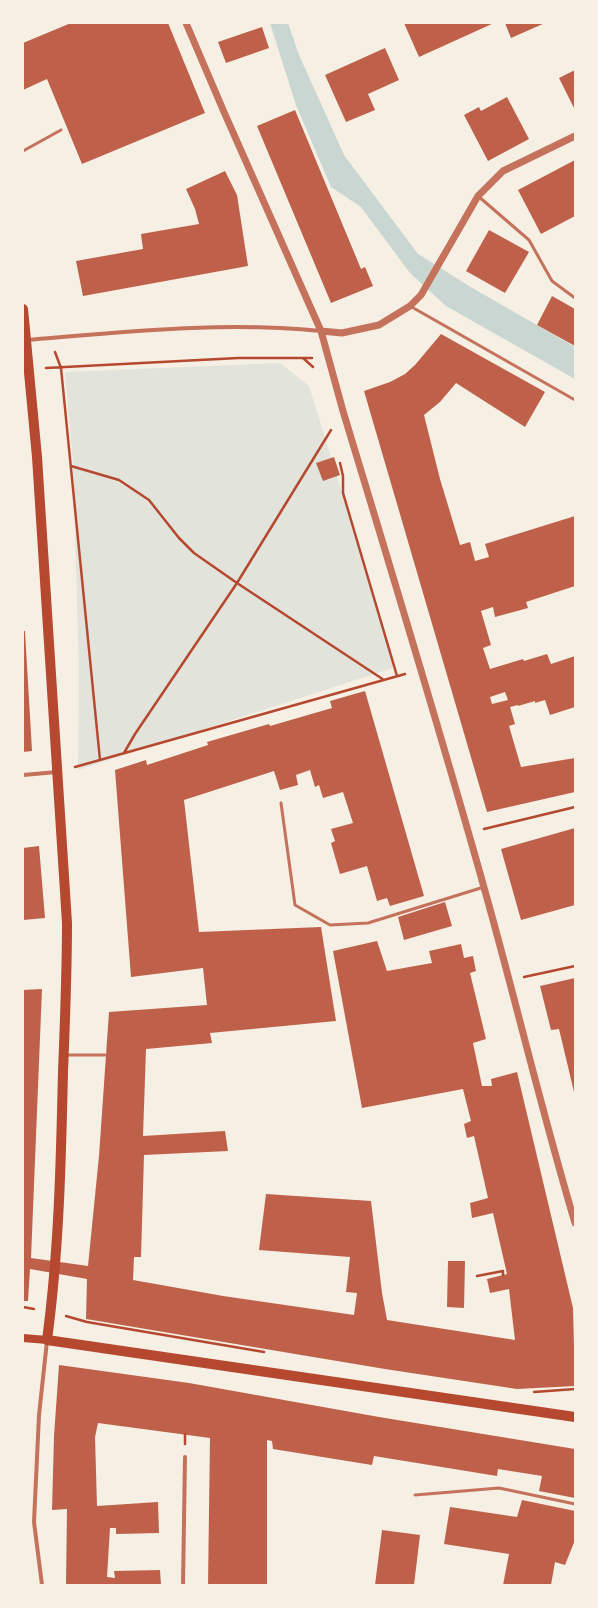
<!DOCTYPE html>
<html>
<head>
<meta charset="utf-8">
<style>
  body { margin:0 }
  #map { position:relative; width:598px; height:1608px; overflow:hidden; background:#f6efe4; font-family:"Libre Baskerville",serif }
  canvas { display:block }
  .frame { position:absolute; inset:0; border:24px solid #f6efe4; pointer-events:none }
</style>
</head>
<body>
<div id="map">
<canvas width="598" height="1608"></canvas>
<div class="frame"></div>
</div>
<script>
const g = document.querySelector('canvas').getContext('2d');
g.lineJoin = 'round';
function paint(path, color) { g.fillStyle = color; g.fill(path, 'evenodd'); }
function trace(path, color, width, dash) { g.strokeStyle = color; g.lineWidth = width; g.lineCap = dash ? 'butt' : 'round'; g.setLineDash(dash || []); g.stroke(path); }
const green = new Path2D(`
  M280,363L309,386L396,667L78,770L79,673L73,463L65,372Z`);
const water = new Path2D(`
  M270,23H288L299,55L344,155L418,254L469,286L575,347V379L446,306L410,273L361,207L331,187L296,105Z`);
const building = new Path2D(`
  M71,23H168L205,113L82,164L47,79L23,90V43Z
  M404,23H494L419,57Z
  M505,23H545L511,38Z
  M262,27L269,48L226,63L218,42Z
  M385,48L399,80L368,94L375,110L346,122L325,75Z
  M575,70V110L559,78Z
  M507,97L529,139L488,161L464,115L479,107L481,111Z
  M295,110L361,269L365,267L373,286L331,303L257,126Z
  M575,160V216L541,234L518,190Z
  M225,171L237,195L248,266L83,296L76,261L143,249L141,234L199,224L195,209L186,189Z
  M489,230L529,252L505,293L466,271Z
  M552,296L575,309V346L537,325Z
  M441,334L545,392L525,427L456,383L440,402L424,415L440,479L460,545L470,542L475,561L489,557L485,544L575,516V586L526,602L528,608L495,617L493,607L481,611L491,645L483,648L490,669L523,659L524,661L547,654L551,664L575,656V707L550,715L545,700L535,703V701L518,706V705L510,707L515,724L509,726L521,767L575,758V792L487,812L364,391L390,382L405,374L415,365ZM505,692L508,700L492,704L490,697Z
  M334,457L340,475L323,481L316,463Z
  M23,631H25L32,751L23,752Z
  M365,691L424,896L390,906L387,898L377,901L367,866L340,874L331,843L335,841L331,829L353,823L343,792L323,798L319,785L315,787L310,770L296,775L298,785L280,790L274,771L184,800L199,932L321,927L336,1021L210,1033L212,1043L146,1049L143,1136L225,1131L228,1151L144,1155L141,1257H134L133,1280L223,1296L354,1315L357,1293L346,1292L350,1257L259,1250L266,1194L371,1201L382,1293L387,1320L515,1340L509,1289L490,1293L487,1279L507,1274L493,1213L472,1218L470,1203L488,1198L474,1136L467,1138L464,1124L471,1121L463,1089L362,1108L333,951L377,941L387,971L432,963L429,951L461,944L464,958L473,956L476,971L470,973L486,1039L473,1043L482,1086H492L491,1079L517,1072L573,1308L575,1386L517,1389L385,1369L86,1319L87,1279L30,1269L28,1301H23V990L42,989L31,1258L88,1266L99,1156L109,1012L207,1005L203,968L131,977L115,770L146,760L147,765L208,745L207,742L269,724L270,726L332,708L330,701Z
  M575,828V905L521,920L501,849Z
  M39,846L45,918L23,920V848Z
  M445,902L452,926L404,940L398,917Z
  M575,978V1092H574L559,1029L551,1030L540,986Z
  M448,1261H465L464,1308L447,1307Z
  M59,1365L189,1383L379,1417L575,1449V1498L539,1491L542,1476L498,1469L497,1476L374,1456L372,1465L273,1449L272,1441L267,1440V1585H208L210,1438L98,1423L95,1437L97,1506L158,1502L159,1533L116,1534V1528H110L107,1577L115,1578L114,1571L160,1570L161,1585H66L67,1509L52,1510L54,1436Z
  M522,1500L575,1511V1540L565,1565L555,1562L551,1585H503L509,1554L444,1544L450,1507L517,1517Z
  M382,1530L420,1535L414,1585H375Z`);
const path = new Path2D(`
  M55,352L61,368L100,760
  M303,358L313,367
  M46,368L238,358H312
  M340,463L343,476V493L397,676
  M71,466L119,480L149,500L179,538L194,553L237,583L384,680
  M124,753L135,734L237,583L331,430
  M75,767L405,674
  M484,829L575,807
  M524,977L575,966
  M477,1276L503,1271V1275
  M23,1307L34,1309
  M66,1316L87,1322L264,1352
  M534,1392L575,1389
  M185,1444V1434`);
const service = new Path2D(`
  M23,151L61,130
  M478,196L529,240L552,281L575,298
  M410,306L575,400
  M281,803L295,905L330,925L368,923L484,887
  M66,1055H105
  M415,1495L499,1488L575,1504`);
const minor = new Path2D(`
  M26,340C124,332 223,321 321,331
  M23,775L57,772
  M42,1585L34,1522L39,1415L47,1341
  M183,1585L185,1457`);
const tertiary = new Path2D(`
  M186,23L224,112L321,331L343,411C391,570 440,730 485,891C516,1001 542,1113 575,1223
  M321,331L342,333L379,325L410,306L421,295L478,196L503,171L575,136`);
const secondary = new Path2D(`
  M23,1338L47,1340`);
const primary = new Path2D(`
  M23,309L37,457L67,923C67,973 65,1022 63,1072C61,1161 59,1251 47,1340L575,1417`);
paint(green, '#e2e4dc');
paint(water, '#c9d6d2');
paint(building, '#bf614a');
trace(path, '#b5482f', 2.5);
trace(service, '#c5725c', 3);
trace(minor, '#c5725c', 4);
trace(tertiary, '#c5725c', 7);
trace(secondary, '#b5482f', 8);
trace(primary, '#b5482f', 10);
</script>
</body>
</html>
